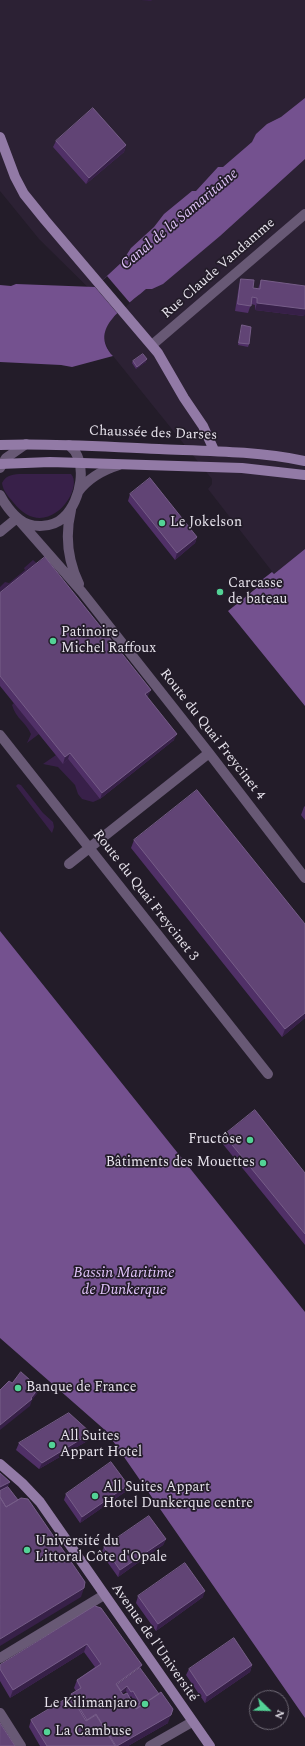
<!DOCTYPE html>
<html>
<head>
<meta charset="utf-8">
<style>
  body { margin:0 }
  #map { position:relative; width:305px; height:1746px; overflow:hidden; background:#231c29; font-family:Spectral,serif }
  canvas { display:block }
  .north { position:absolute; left:249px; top:1690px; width:40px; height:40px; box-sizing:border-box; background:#231c29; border:1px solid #716c77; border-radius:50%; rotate:113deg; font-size:11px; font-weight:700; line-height:16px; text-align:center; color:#e7e3ec }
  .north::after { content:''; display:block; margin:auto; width:14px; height:18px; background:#53d396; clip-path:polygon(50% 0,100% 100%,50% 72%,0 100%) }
</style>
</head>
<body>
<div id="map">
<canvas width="305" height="1746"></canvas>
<div class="north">N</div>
</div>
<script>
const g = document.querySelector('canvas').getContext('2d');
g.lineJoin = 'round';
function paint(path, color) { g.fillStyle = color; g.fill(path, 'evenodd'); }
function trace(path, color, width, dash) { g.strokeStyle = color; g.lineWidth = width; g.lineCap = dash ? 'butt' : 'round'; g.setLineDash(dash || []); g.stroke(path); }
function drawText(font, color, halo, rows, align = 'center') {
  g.font = font + ' Spectral,serif'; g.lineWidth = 3.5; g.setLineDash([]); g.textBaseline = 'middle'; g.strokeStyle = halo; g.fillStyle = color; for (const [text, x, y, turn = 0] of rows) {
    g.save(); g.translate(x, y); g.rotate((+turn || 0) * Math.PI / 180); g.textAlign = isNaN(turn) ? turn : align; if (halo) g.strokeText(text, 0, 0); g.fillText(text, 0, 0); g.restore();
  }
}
const built = new Path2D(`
  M0,0H305V549L274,574L208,489L212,484V479L109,351L104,340L105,331L109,321L116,315L39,239L0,191Z`);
const green = new Path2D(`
  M27,474H71C85,489 46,545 13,502C8,496 3,491 2,483C7,473 17,474 27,474Z
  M33,560L40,566L0,597V587L5,582L9,583L25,570L24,568Z
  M14,703L39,734L27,743L31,734C26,722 16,719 12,705Z
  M56,755L63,763L68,759L100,799L93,802L82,799L78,794L75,785L58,767L43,764Z
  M18,784L21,785L43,813L53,822L54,827L52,833L16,786Z`);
const water = new Path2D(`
  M305,98V159L220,236L163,284L152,289H146C127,306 87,328 113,356L72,367L61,365L0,362V285L11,286L16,284L95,287L122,262L131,248L154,227L164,214L192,191H196L218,167H223L252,142L256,134L267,124L281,117Z
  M305,549V706L228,611L264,582L263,579L272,572L274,574Z
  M0,931L305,1312V1718L106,1431L0,1338Z`);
const pier = new Path2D(`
  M107,276L130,303L118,314L95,287Z`);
const street = new Path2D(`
  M152,345L305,214
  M0,468L6,458L26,444
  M78,492C89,477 103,470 119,465
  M0,495C4,503 12,514 19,519C31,529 53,528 64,517C81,501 89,461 69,445
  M71,510C65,535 68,561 79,584
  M17,518L82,592L209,753L305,878
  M0,532L17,518
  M0,735L268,1074
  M69,864L209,753
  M0,1658L104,1595
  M0,1713L21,1746
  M150,1746L192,1722`);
const secondary = new Path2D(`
  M0,137L15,177L24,194L45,220L158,353L184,398L203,426L214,450
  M0,445C53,443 106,447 159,449C208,451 256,451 305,461
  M0,464L50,462L242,468L305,475
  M0,1464L22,1483L40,1502L210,1746`);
const wall = new Path2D(`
  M56,141L126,145L124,152L86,184L53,147Z
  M241,279L253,288L258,289L261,280L304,316L255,310V305L251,304L248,313L235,311L239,286Z
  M242,325L249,344L248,347L238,345Z
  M133,361L146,362L136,369L132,363Z
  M130,494L197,537L195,543L175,560L128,501Z
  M0,593L148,696L147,697L174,740L100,799L68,759L63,764L0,686Z
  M305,806V820L301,815L304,807Z
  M134,840L305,1018L282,1037L131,848Z
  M224,1135L305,1173V1245L222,1143Z
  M91,1433L89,1440L39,1469L16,1450L19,1443Z
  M125,1492L80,1523L64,1500L66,1494Z
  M166,1539L163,1545L118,1577L101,1553L104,1547Z
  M138,1596L203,1597L156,1631L136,1603Z
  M95,1606L142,1665L140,1668L168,1723L128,1746H40L29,1727L31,1720L71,1696V1694L76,1691L74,1688L77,1680L95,1667L84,1652L10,1698L0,1681V1665ZM126,1691L127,1693L123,1695L122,1693ZM128,1694L130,1697L131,1696L137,1705L135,1706Z
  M252,1665L250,1672L205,1703L186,1675L189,1669Z`);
const shadedWall = new Path2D(`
  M141,0H152L151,1Z
  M126,145L124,152L86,184L89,178Z
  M257,303L305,309V314L304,316L255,310Z
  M147,359L146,362L136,369L137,367Z
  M197,537L195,543L175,560L177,553Z
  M151,690L148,696L143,700L145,694Z
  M177,734L174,740L100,799L102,793Z
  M70,753L68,759L63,764L65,757Z
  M305,1013V1018L282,1037L285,1029Z
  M39,1388L37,1394L32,1400L30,1406L0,1430V1425L31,1398Z
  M91,1433L89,1440L39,1469L42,1463Z
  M10,1482L6,1491L0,1495V1487Z
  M128,1485L125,1492L80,1523L82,1517Z
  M166,1539L163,1545L118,1577L120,1570Z
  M84,1588L81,1597L0,1646V1639Z
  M205,1591L203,1597L156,1631L158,1624Z
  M87,1644L84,1652L10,1698L13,1690Z
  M142,1665L139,1673L116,1689V1684Z
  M252,1665L250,1672L205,1703L207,1696Z
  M127,1686L126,1691L117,1697L118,1692Z
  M171,1715L168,1723L128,1746H117Z`);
const building = new Path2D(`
  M93,108L126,145L89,178L56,141Z
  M241,279L254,280L253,288L260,289L261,280L305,286V309L257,303V298L252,297L251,306L238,304Z
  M242,325L251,327L249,344L239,343Z
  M143,354L147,359L137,367L133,361Z
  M150,478L197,537L177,553L130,494Z
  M45,557L151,690L145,694L177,734L102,793L70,753L65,757L0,676V593Z
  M197,790L305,924V1013L285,1029L134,840Z
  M255,1110L305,1173V1234L224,1135Z
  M21,1372L39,1388L31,1398L32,1399L0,1425V1390L9,1381L12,1383Z
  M69,1413L91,1433L42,1463L19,1443Z
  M111,1462L128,1485L82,1517L66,1494Z
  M0,1473L10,1482L0,1487Z
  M8,1487L18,1500L6,1507L0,1497V1491Z
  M0,1497L6,1507L21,1498L28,1499L85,1582L84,1588L0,1639Z
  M149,1516L166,1539L120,1570L104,1547Z
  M185,1563L205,1591L158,1624L138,1596Z
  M95,1606L101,1608L142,1665L116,1684L123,1695L127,1693L136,1709L161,1692L173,1709L171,1715L117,1746H116L96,1714L87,1720L71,1694L81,1688L77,1680L101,1664L87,1644L13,1690L0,1669V1665Z
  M234,1638L252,1665L207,1696L189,1669Z
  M140,1668L159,1694L136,1709L135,1706L140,1703L133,1691L131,1692L127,1686L121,1691L117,1685Z
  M71,1696L86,1721L96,1715L115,1746H47L31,1720Z
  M0,1723L15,1746H0Z`);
const markers = [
  [162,523,4,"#53d396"],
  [220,592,4,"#53d396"],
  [53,641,4,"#53d396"],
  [250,1140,4,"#53d396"],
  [263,1163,4,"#53d396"],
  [18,1388,4,"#53d396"],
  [52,1445,4,"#53d396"],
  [95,1496,4,"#53d396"],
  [27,1550,4,"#53d396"],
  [145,1704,4,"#53d396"],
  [47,1732,4,"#53d396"]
];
const streetNames = [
  ["Rue Claude Vandamme",219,269,-41],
  ["Chaussée des Darses",153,434,2],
  ["Route du Quai Freycinet 4",212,735,52],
  ["Route du Quai Freycinet 3",145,896,52],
  ["Avenue de l'Université",154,1643,55]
];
const poiNames = [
  ["Le Jokelson",170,523],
  ["Carcasse",228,584],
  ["de bateau",228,600],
  ["Patinoire",61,633],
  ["Michel Raffoux",61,649],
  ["Fructôse",242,1140,"right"],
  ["Bâtiments des Mouettes",255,1163,"right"],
  ["Banque de France",26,1388],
  ["All Suites",60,1437],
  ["Appart Hotel",60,1453],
  ["All Suites Appart",103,1488],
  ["Hotel Dunkerque centre",103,1504],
  ["Université du",35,1542],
  ["Littoral Côte d'Opale",35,1558],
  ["Le Kilimanjaro",137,1704,"right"],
  ["La Cambuse",55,1732]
];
const waterNames = [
  ["Canal de la Samaritaine",180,220,-40],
  ["Bassin Maritime",124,1274],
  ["de Dunkerque",124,1291]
];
paint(built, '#2c2134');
paint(green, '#382049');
paint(water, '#74518f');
paint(pier, '#231c29');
trace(street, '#685975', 10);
trace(secondary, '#927aa6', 10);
paint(wall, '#503067');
paint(shadedWall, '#372048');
paint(building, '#614475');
trace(building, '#765d88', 1);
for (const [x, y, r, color] of markers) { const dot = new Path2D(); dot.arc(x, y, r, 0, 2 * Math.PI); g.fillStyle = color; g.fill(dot); trace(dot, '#231c29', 1.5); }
drawText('14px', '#e7e3ec', '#231c29', streetNames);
drawText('14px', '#e7e3ec', '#231c29', poiNames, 'left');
drawText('italic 15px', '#e1c4fa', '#231c29', waterNames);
</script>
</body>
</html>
